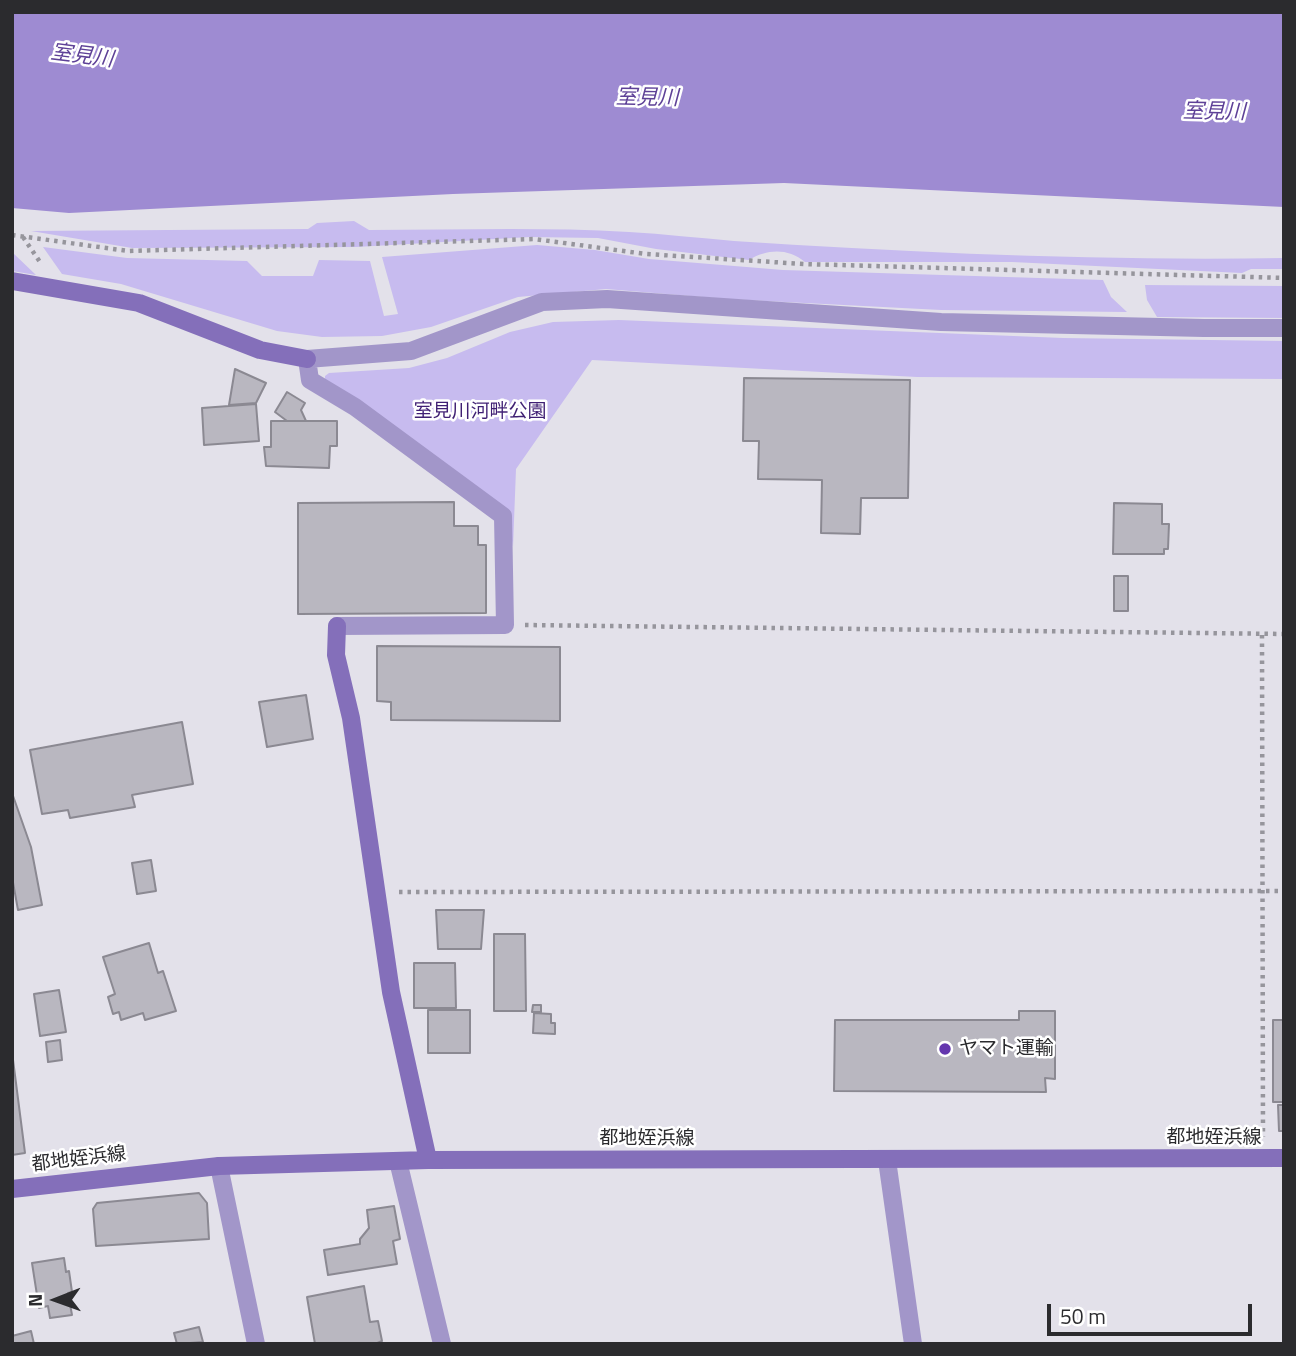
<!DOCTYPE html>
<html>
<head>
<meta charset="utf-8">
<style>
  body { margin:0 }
  #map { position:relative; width:1296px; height:1356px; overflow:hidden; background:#e3e1ea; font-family:"Titillium Web",sans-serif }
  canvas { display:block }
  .frame { position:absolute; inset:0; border:14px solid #2b2b2e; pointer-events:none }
  .north { position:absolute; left:21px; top:1265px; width:70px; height:70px; -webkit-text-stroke:5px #fff; paint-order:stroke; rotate:269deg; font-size:19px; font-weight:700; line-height:28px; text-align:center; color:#2b2b2e }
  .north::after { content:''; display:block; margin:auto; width:24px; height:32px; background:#2b2b2e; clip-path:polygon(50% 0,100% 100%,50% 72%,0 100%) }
  .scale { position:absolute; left:1047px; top:1304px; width:205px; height:32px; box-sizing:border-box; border:4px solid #2b2b2e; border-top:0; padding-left:9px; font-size:21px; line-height:24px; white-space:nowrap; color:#2b2b2e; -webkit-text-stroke:5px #fff; paint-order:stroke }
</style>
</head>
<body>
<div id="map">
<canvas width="1296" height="1356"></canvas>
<div class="frame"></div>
<div class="north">N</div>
<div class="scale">50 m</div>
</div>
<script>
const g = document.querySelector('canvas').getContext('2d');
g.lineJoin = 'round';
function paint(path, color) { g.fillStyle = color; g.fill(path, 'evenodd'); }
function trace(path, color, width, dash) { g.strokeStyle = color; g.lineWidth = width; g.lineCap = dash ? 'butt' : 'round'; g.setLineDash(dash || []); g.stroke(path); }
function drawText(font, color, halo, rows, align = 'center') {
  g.font = font + ' "Titillium Web","Noto Sans JP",sans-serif'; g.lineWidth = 5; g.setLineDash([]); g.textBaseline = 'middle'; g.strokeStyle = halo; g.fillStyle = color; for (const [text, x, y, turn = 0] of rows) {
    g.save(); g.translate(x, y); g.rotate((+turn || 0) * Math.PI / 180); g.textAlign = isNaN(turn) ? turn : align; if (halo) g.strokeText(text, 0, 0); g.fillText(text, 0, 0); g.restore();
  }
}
const green = new Path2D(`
  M354,221L369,230C456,230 542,227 629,232C664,234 699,238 734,241C917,253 1101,261 1284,258V269H1251L1242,273L1012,262H805C788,248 767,249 749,260L656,249L598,238L530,237L356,247L132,248L31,231L308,229L317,223Z
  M537,245L595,250L649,259L783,270L1103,280L1111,297L1127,312L941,310L727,299L606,289L518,297L431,327L382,336L322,337L277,331L121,284L62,274L43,247L127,258L247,261L262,276H313L319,260L370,261L384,316L398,314L382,257Z
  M12,252L36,275L12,271Z
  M1145,285L1284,286V318L1157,317L1147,300Z
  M619,320L1063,338L1284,341V379L917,377L592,360L516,469L513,547L508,515L325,382V376L329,373L409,368L447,358L510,332L553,322Z`);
const water = new Path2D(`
  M12,12H1284V207L784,183L453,194L69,213L12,208Z`);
const building = new Path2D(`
  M235,369L266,383L256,403L229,405Z
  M744,378L910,380L908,498H861L860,534L821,533L822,480L758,479L759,441H743Z
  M287,392L305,403L301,410L306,421H287L275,412Z
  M256,404L259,441L204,445L202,408Z
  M271,421H337V446H330L329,468L266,466L264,447H271Z
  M454,502V526H478V545H486V613L298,614V503Z
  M1114,503L1162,504V524H1169L1168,549H1164V554H1113Z
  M1114,576H1128V611H1114Z
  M377,646L560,647V721L391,720V702L377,701Z
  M306,695L313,739L267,747L259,702Z
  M182,722L193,784L132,795L135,807L70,818L68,810L42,814L30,750Z
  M12,793L31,847L42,905L18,910L12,877Z
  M151,860L156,891L137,894L132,863Z
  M436,910H484L481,949H438Z
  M494,934H525L526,1011H494Z
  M149,943L158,973L163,971L176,1011L145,1020L143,1013L121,1020L119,1012L113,1014L108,997L115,994L103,957Z
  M414,963H455L456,1008H414Z
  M59,990L66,1032L40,1036L34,994Z
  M533,1005H541V1012H532Z
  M428,1010H470V1053H428Z
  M1019,1011H1055V1079L1045,1078L1046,1092L834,1091L835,1020H1019Z
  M534,1013L551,1014V1023H555V1034L533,1033Z
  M1273,1020H1284V1102H1273Z
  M60,1040L62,1060L48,1062L46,1042Z
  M12,1052L25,1153L12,1155Z
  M1278,1105H1284V1131H1279Z
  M199,1193L207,1203L209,1239L96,1246L93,1209L97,1203Z
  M394,1206L400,1239L393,1241L397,1264L328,1275L324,1250L360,1244V1239L369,1228L367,1210Z
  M64,1258L66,1272L69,1271L72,1292L68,1293L72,1315L50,1318L48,1306L39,1308L32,1263Z
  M364,1286L370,1322L378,1321L382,1341L375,1344H315L307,1297Z
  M199,1327L203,1342L177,1344L174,1333Z
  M31,1331L34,1344H12V1336Z`);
const path = new Path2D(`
  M12,235L128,251L534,239L646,254L804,264L1284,278
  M23,237L42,265
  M525,625L1284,634
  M1262,635L1263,1137
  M399,892L1284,891`);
const street = new Path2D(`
  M337,626L505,625L503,516L355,407L310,380L307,359L411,351L542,302L607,299L941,322L1204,328H1284
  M887,1160L913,1344
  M398,1161L442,1344
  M219,1166L256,1344`);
const secondary = new Path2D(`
  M12,281L139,303L260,350L307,359
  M337,626L336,655L351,718L391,992L428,1160
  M12,1189L219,1166L428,1160L1284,1158`);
const markers = [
  [945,1049,7,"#6436ae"]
];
const parkNames = [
  ["室見川河畔公園",480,412]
];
const poiNames = [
  ["ヤマト運輸",959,1049]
];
const streetNames = [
  ["都地姪浜線",1214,1138],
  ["都地姪浜線",647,1139],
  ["都地姪浜線",79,1160,-7]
];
const waterNames = [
  ["室見川",82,57,7],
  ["室見川",647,99,1],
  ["室見川",1214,113,1]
];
paint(green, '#c7bbef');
paint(water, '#9e8bd2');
paint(building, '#b9b7c0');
trace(building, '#8b8992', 2);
trace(path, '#96959c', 4.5, [3.5, 5]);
trace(street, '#a296c9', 18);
trace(secondary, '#846fba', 18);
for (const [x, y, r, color] of markers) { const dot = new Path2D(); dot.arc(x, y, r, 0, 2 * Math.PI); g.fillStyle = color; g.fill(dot); trace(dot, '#fff', 2.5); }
drawText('19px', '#3f1f73', '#fff', parkNames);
drawText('19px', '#2b2b2e', '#fff', poiNames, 'left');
drawText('19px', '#2b2b2e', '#fff', streetNames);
drawText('italic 21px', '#5e4197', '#fff', waterNames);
</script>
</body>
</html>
